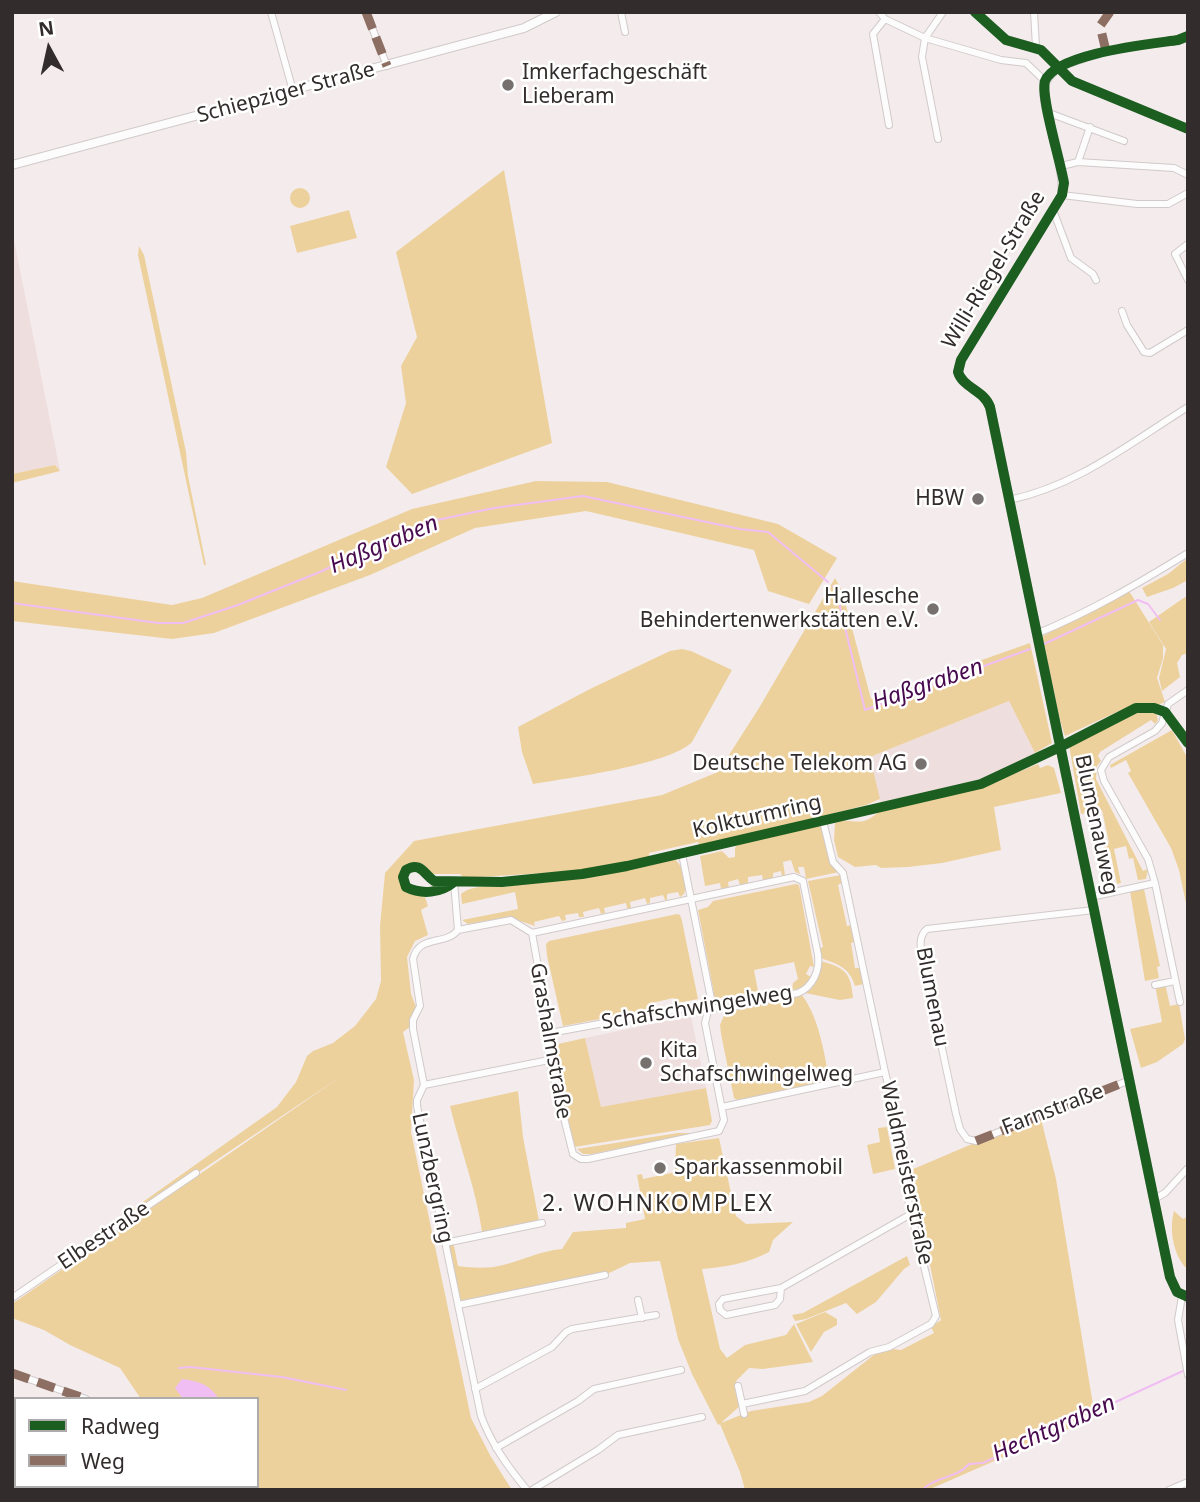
<!DOCTYPE html>
<html>
<head>
<meta charset="utf-8">
<style>
  body { margin:0 }
  #map { position:relative; width:1200px; height:1502px; overflow:hidden; background:#f4ecec; font-family:"Noto Sans",sans-serif }
  canvas { display:block }
  .frame { position:absolute; inset:0; border:14px solid #322d2c; pointer-events:none }
  .legend { position:absolute; left:14px; top:1397px; width:245px; height:91px; box-sizing:border-box; background:#fff; border:2px solid #adabab; margin:0; padding:9px 12px; list-style:none; font-size:21px; color:#322d2c }
  .legend li { display:flex; align-items:center; gap:14px; height:35px }
  .legend b { width:35px; border:2px solid #adabab }
  .north { position:absolute; left:14px; top:14px; width:70px; height:70px; -webkit-text-stroke:5px #fff; paint-order:stroke; rotate:352deg; font-size:19px; font-weight:700; line-height:28px; text-align:center; color:#322d2c }
  .north::after { content:''; display:block; margin:auto; width:24px; height:32px; background:#322d2c; clip-path:polygon(50% 0,100% 100%,50% 72%,0 100%) }
</style>
</head>
<body>
<div id="map">
<canvas width="1200" height="1502"></canvas>
<div class="frame"></div>
<ul class="legend">
<li><b style="height:9px;background:#1b5e20"></b>Radweg</li>
<li><b style="height:9px;background:#8d6e63"></b>Weg</li>
</ul>
<div class="north">N</div>
</div>
<script>
const g = document.querySelector('canvas').getContext('2d');
g.lineJoin = 'round';
function paint(path, color) { g.fillStyle = color; g.fill(path, 'evenodd'); }
function trace(path, color, width, dash) { g.strokeStyle = color; g.lineWidth = width; g.lineCap = dash ? 'butt' : 'round'; g.setLineDash(dash || []); g.stroke(path); }
function drawText(font, color, halo, rows, align = 'center') {
  g.font = font + ' "Noto Sans",sans-serif'; g.lineWidth = 5; g.setLineDash([]); g.textBaseline = 'middle'; g.strokeStyle = halo; g.fillStyle = color; for (const [text, x, y, turn = 0] of rows) {
    g.save(); g.translate(x, y); g.rotate((+turn || 0) * Math.PI / 180); g.textAlign = isNaN(turn) ? turn : align; if (halo) g.strokeText(text, 0, 0); g.fillText(text, 0, 0); g.restore();
  }
}
const built = new Path2D(`
  M12,230L60,471L55,465L12,474Z
  M1009,701L1037,757L980,783L881,807L870,757Z
  M691,1016L706,1088L601,1108L585,1038Z`);
const green = new Path2D(`
  M504,170L552,443L412,494L386,467L406,403L401,366L417,337L396,252Z
  M290 198a10 10 0 1 1 20 0a10 10 0 1 1-20 0Z
  M349,210L357,238L297,253L290,226Z
  M139,246L144,255L186,452L188,476L206,565H204L138,255Z
  M55,465L60,471L12,483V474Z
  M536,481L607,482L778,524L837,558L809,604L768,591L754,550L586,511L475,528L370,575L214,633L172,639L12,621V581L172,605L202,598L412,509Z
  M1188,558V580L1173,588L1147,597L1142,588L1168,574Z
  M835,578L842,591L871,699L1030,643L1052,743L1035,753L1009,701L870,757L880,799L866,805L700,847L698,842L649,853V858L577,871L464,878L460,874H433L421,863L411,864L401,869L400,879L407,893L425,897L428,906L421,910L428,935L415,941L407,957L411,994L416,1007L413,1025L403,1032L414,1080L411,1132L471,1418L491,1457L512,1490H204L201,1486H257V1399H141L120,1368L70,1345L44,1330L12,1318V1304L343,1075L59,1266L58,1262L277,1107L296,1082L307,1056L313,1051L333,1043L355,1026L376,999L381,981L380,926L385,873L414,841L662,795L718,772L759,708Z
  M1129,591L1163,645V658L1157,678L1165,702L1158,705L1136,703L1065,736L1050,688L1041,637Z
  M1185,597L1188,599V653L1182,655L1177,663L1180,677L1162,691L1159,678L1166,649L1149,622Z
  M682,649L691,651L732,670L692,742C669,765 568,778 533,784L522,752L518,727L590,689L670,651Z
  M1139,709L1156,712L1158,720L1155,724L1151,720L1100,752L1098,756L1101,761L1097,766L1096,779L1143,871L1148,869L1146,879L1138,880L1133,858L1129,859L1126,846L1114,849L1121,883L1117,884L1110,850H1105L1104,845L1109,843L1102,810L1081,814L1069,745Z
  M1172,730L1188,759V913L1179,870L1171,848L1128,773L1131,771L1126,760L1111,768L1110,765Z
  M1038,764L1040,768L1048,765L1054,768L1061,793L994,807L1001,850L942,863L908,867L881,868L876,865L855,867L838,857L834,840L835,823C845,818 854,823 864,821C870,819 875,815 880,811L989,784Z
  M815,825L821,827L839,872L806,879L804,867H798L800,874L795,872L791,860L783,862L785,875L782,876L781,871L773,873V879L763,880L762,875L748,877V883L740,885L738,879L728,882L729,888L721,889L720,883L705,886L700,856L722,851L729,858L735,857V848L739,843Z
  M674,859C683,864 688,885 684,894L680,897L678,892L667,894V900H665L663,895L650,898V903L647,904L645,898L630,902L631,908H627L626,903L604,908L605,913L601,914L599,908L583,912L584,917H579L578,913L565,915L566,920L562,921L559,916L534,922L535,926L508,917L468,924L462,920L518,909L515,892L462,904L461,894C479,880 504,893 523,882L571,878Z
  M841,875L842,883L838,885L847,926L851,925L855,942L851,943L855,968H860L864,984L855,986C849,967 838,964 820,958L819,949L823,947L808,881Z
  M796,884L799,885L814,967L810,966L806,974L811,977L804,988L792,990L793,983L798,979L794,962L754,970L758,991L715,999L698,910L708,907L713,901Z
  M1144,889L1160,966L1157,967L1159,978L1145,981L1130,891Z
  M677,914L680,915L682,921L698,999L678,1003L673,998L652,1003L647,1010L563,1026L547,956L546,944L549,941Z
  M820,961C844,967 851,972 853,998L840,1000L805,993L815,981Z
  M1165,983L1170,1006L1179,1004L1185,1039L1183,1044L1157,1062L1141,1068L1130,1029L1162,1022L1155,985Z
  M802,995C819,1018 825,1054 829,1082L737,1100L734,1098L721,1034L720,1025L725,1013Z
  M585,1038L601,1107L706,1088L712,1121L710,1125L574,1147L551,1045L552,1039L558,1044Z
  M518,1091L523,1137L539,1221L482,1232C476,1189 460,1148 450,1106Z
  M1040,1115L1056,1179L1095,1417L928,1490H745L740,1472L720,1424L718,1425L692,1374L678,1339L660,1261L630,1263L605,1275L458,1305L445,1243L453,1241L458,1266C472,1268 488,1269 503,1265C523,1260 540,1251 562,1249L573,1232L626,1228V1223L645,1219L637,1175L642,1174L643,1179L671,1173L675,1170L676,1144L719,1138L736,1216L746,1224L793,1222L773,1240L769,1252C749,1263 725,1267 702,1269L720,1349L727,1358L745,1345L786,1335L794,1324L813,1362L763,1369L749,1368L736,1381L742,1404L721,1423L751,1411L809,1402L822,1396L875,1354L893,1349L901,1350L934,1333L931,1327L941,1320L911,1170Z
  M887,1127L895,1169L873,1174L867,1145L880,1142L878,1128Z
  M678,1133H697L592,1154H583L577,1149Z
  M1174,1211L1183,1219L1188,1216L1186,1268C1173,1254 1169,1229 1174,1211Z
  M907,1256L910,1265L904,1269L876,1302L857,1314L846,1303L806,1319L795,1321L792,1315L803,1313Z
  M825,1312L837,1319V1325L824,1332L811,1352L796,1324Z`);
const water = new Path2D(`
  M182,1379C199,1381 210,1385 219,1399H183L175,1388Z`);
const stream = new Path2D(`
  M833,586L836,590L865,710L1030,649
  M12,603L158,623H183L238,605L320,572L394,537L437,520L494,508L583,496L740,529L768,532L828,582
  M1044,644L1138,600L1148,604L1160,620
  M179,1368L190,1367L282,1377L346,1390
  M922,1490C936,1476 956,1479 969,1464L983,1463L998,1456L1007,1446L1018,1440L1053,1431L1066,1419L1096,1411L1185,1370`);
const minor = new Path2D(`
  M271,12L293,91
  M366,12L387,66
  M621,12L625,32
  M879,12L885,19L925,38L1001,60L1026,63L1045,81
  M1034,12L1036,47
  M885,19L873,34L889,125
  M925,38L922,57L938,139
  M925,38L943,12
  M1057,68L1106,51L1178,40L1188,36
  M1049,113L1124,141
  M1078,162L1090,127
  M1061,166L1078,162L1174,168L1188,175
  M1062,195L1137,204H1168L1188,193
  M1053,210L1071,258L1093,274L1096,280
  M1188,244L1175,254L1188,280
  M1122,311L1127,325L1144,352L1150,353L1188,330
  M1009,500C1077,486 1130,443 1188,407
  M1036,634C1090,612 1139,583 1188,553
  M454,882C441,893 422,895 406,887L403,877L406,870C420,861 424,874 434,881L502,882L582,874L627,866L981,784L1060,747L1136,708H1154L1165,712L1188,743
  M454,882L458,930C446,946 419,934 413,959L420,1006L413,1020V1029L424,1085L417,1100V1106L481,1416C492,1445 508,1467 527,1490
  M1155,883L1148,859L1104,781L1101,770L1109,757L1155,731L1162,723L1168,704L1188,690
  M1091,897L1155,883L1180,1002
  M1094,910L927,929C916,938 922,952 924,964L956,1114L960,1129L967,1139L976,1141L1130,1080
  M458,930L511,920L532,933
  M532,933L550,1033L548,1054L573,1154L581,1159H588L719,1131L724,1120L705,1023L711,999L682,854
  M532,933L794,877L803,881L818,955C820,970 813,987 798,993L723,1009L696,1006L550,1033
  M1155,985L1175,981
  M424,1085L549,1060
  M722,1107L885,1072
  M1154,1199L1165,1193L1188,1168
  M445,1243L542,1223
  M781,1288L780,1299L775,1305L726,1315L720,1310L719,1304L723,1299L781,1288L911,1214
  M1182,1296L1178,1320L1188,1375
  M12,1298L196,1173
  M638,1300L642,1318
  M458,1305L605,1275
  M12,1373L86,1399
  M738,1386L742,1404
  M475,1389L552,1347L566,1332L572,1329L656,1315
  M744,1414L742,1404L805,1391L870,1352L889,1347L931,1324L936,1316L904,1183L906,1160L885,1072L843,873L833,862L823,821
  M12,1446L16,1443
  M496,1448L578,1401L594,1389L681,1370
  M12,1456L16,1461
  M32,1486L33,1490
  M144,1486L148,1490
  M62,1490L70,1486
  M532,1490L598,1450L618,1435L702,1417
  M1169,1490L1188,1482`);
const tertiary = new Path2D(`
  M975,12L1006,40L1041,50L1072,81L1188,129
  M1057,68C1054,71 1048,76 1046,81C1037,100 1067,165 1062,195L961,360L958,372C963,388 984,390 990,407L1170,1277L1177,1292L1188,1297
  M12,165L524,28L556,12`);
const quiet = new Path2D(`
  M366,12L387,66
  M1106,51L1100,26L1110,12
  M976,1141L1130,1080
  M12,1373L86,1399
  M12,1446L16,1443`);
const cycleway = new Path2D(`
  M975,12L1006,40L1041,50L1072,81L1188,129
  M1188,36L1178,40C1151,44 1056,53 1045,81C1040,96 1061,163 1064,183L1062,195L961,360L958,372C963,388 984,390 990,407L1170,1277L1177,1292L1188,1297
  M454,882C441,893 422,895 406,887L403,877L406,870C420,861 424,874 434,881L502,882L582,874L627,866L981,784L1060,747L1136,708H1154L1165,712L1188,743`);
const markers = [
  [508,85,7,"#76706f"],
  [978,499,7,"#76706f"],
  [933,609,7,"#76706f"],
  [921,764,7,"#76706f"],
  [646,1063,7,"#76706f"],
  [660,1168,7,"#76706f"]
];
const poiNames = [
  ["Imkerfachgeschäft",522,73],
  ["Lieberam",522,97],
  ["HBW",964,499,"right"],
  ["Hallesche",919,597,"right"],
  ["Behindertenwerkstätten e.V.",919,621,"right"],
  ["Deutsche Telekom AG",907,764,"right"],
  ["Kita",660,1051],
  ["Schafschwingelweg",660,1075],
  ["Sparkassenmobil",674,1168]
];
const streetNames = [
  ["Schiepziger Straße",286,93,-15],
  ["Willi-Riegel-Straße",994,270,-59],
  ["Kolkturmring",757,817,-13],
  ["Blumenauweg",1096,825,78],
  ["Blumenau",932,997,79],
  ["Schafschwingelweg",697,1008,-9],
  ["Grashalmstraße",550,1041,80],
  ["Farnstraße",1053,1110,-21],
  ["Waldmeisterstraße",906,1173,78],
  ["Lunzbergring",432,1178,78],
  ["Elbestraße",104,1236,-34]
];
const waterNames = [
  ["Haßgraben",384,545,-23],
  ["Haßgraben",928,685,-19],
  ["Hechtgraben",1054,1429,-24]
];
const neighbourhoodNames = [
  ["2. WOHNKOMPLEX",658,1204]
];
paint(built, '#eededd');
paint(green, '#edd19d');
paint(water, '#f0bef3');
trace(stream, '#f0bef3', 2);
trace(minor, '#d1caca', 8);
trace(tertiary, '#d1caca', 10);
trace(minor, '#fdfcfc', 6);
trace(tertiary, '#fdfcfc', 8);
trace(quiet, '#8d6e63', 9, [18, 9]);
trace(cycleway, '#1b5e20', 10);
for (const [x, y, r, color] of markers) { const dot = new Path2D(); dot.arc(x, y, r, 0, 2 * Math.PI); g.fillStyle = color; g.fill(dot); trace(dot, '#fff', 2.5); }
drawText('21px', '#322d2c', '#fff', poiNames, 'left');
drawText('21px', '#322d2c', '#fff', streetNames);
drawText('italic 23px', '#480a4f', '#fff', waterNames);
g.letterSpacing = '2px';
drawText('23px', '#322d2c', '#fff', neighbourhoodNames);
g.letterSpacing = '0px';
</script>
</body>
</html>
